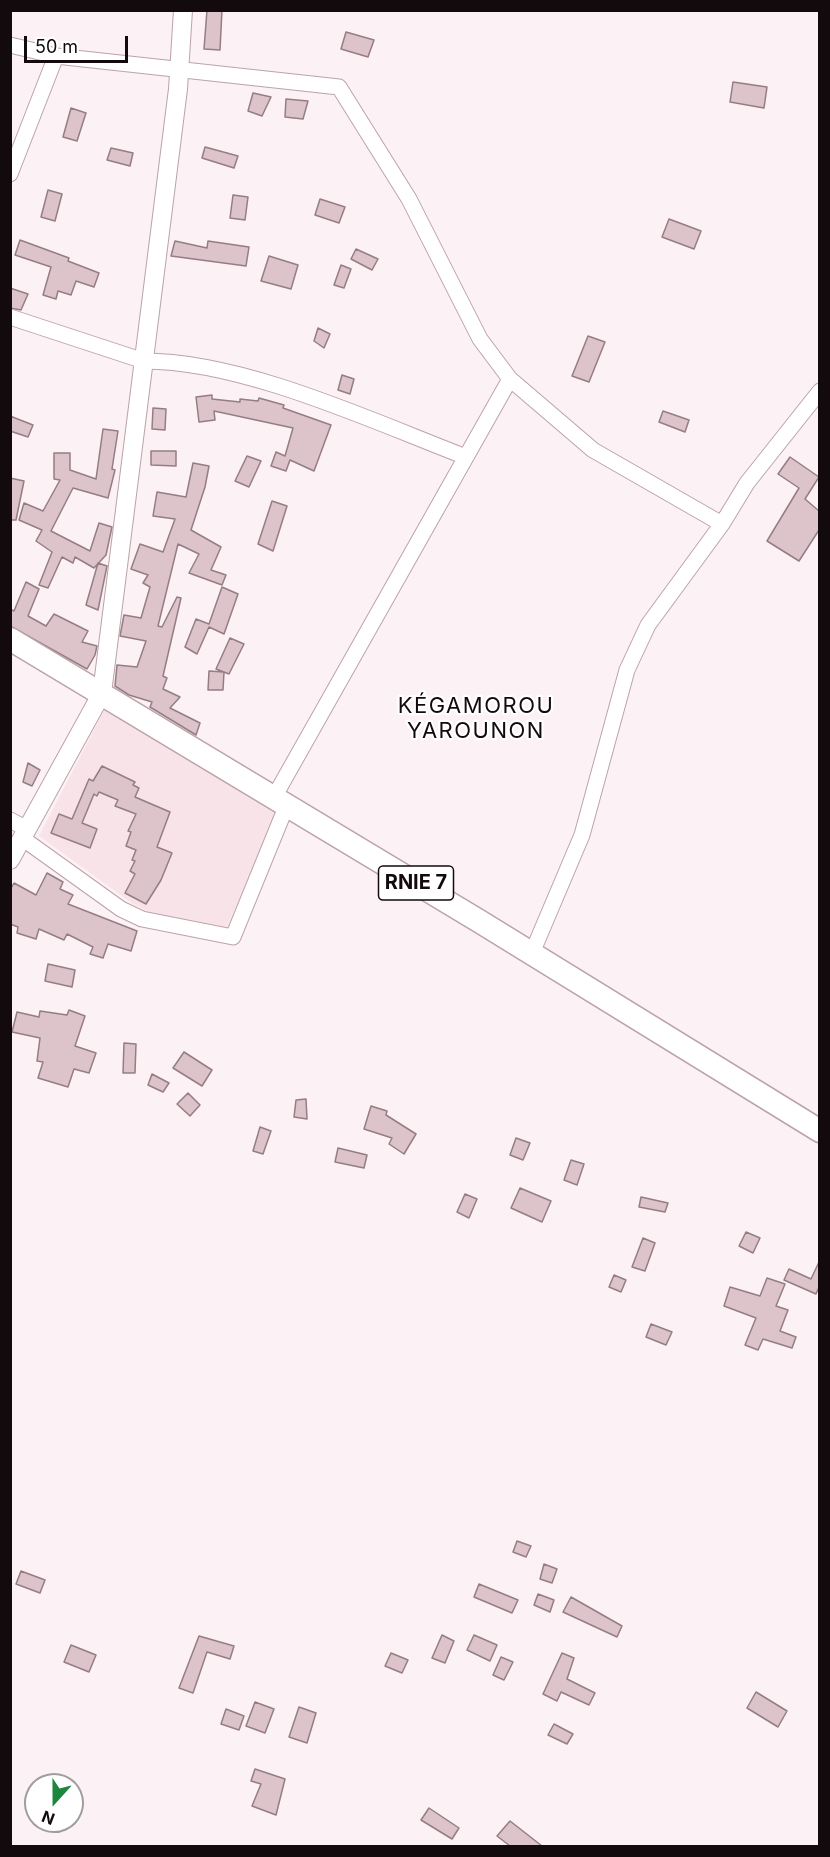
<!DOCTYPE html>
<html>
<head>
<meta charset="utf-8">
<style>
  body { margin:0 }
  #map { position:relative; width:830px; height:1857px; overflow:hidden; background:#fcf1f4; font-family:Inter,sans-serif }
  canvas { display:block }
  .frame { position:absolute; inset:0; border:12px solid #130a0d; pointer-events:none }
  .north { position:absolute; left:24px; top:1773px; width:60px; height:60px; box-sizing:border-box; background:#fff; border:2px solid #a19d9e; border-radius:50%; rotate:201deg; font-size:16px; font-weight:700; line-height:24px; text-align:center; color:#130a0d }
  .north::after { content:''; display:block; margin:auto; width:21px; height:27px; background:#1b863c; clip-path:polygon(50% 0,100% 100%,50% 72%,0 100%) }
  .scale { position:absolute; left:24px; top:36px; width:104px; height:27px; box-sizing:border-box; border:3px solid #130a0d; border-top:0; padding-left:8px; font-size:18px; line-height:21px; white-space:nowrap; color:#130a0d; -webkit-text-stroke:4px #fff; paint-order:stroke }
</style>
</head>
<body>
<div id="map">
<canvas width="830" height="1857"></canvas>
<div class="frame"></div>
<div class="north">N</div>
<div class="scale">50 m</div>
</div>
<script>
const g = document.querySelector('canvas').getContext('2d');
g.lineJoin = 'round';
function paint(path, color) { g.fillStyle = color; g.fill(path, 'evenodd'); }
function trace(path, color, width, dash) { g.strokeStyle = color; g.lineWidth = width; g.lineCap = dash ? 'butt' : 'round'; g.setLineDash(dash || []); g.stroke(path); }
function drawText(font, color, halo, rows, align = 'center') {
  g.font = font + ' Inter,sans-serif'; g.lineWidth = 4.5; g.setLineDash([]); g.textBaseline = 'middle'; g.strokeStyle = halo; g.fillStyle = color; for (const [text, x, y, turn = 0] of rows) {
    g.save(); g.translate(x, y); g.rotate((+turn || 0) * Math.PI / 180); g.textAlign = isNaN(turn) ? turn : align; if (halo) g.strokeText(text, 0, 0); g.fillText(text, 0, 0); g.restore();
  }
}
const built = new Path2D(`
  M107,705L277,812L227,927L151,913L133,904L39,836Z`);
const building = new Path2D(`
  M207,10H222L220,50L204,49Z
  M346,32L374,40L368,57L341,49Z
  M733,82L767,87L764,108L730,102Z
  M253,93L271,97L262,116L248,111Z
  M286,99L308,101L303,119L285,117Z
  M71,108L86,113L77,141L63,137Z
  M205,147L238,156L234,168L202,158Z
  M111,148L133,153L130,166L107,160Z
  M48,190L62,194L55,221L41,217Z
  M233,195L248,197L245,220L230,218Z
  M320,199L345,207L339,223L315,215Z
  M669,219L701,231L694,249L662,237Z
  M20,240L69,258L68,261L99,273L94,287L76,281L71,295L58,291L56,299L43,295L51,267L15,255Z
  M175,241L207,248L208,241L249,247L246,266L171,256Z
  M356,249L378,259L372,270L351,259Z
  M269,256L298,265L291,289L261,281Z
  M341,265L351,269L344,288L334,285Z
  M10,288L28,294L21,310L10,308Z
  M318,328L330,334L324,348L314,341Z
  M588,336L605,342L589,382L572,376Z
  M342,375L354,379L350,394L338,390Z
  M212,395V399L240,402V399L258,401L259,398L284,405L283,408L331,425L314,471L290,460L286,471L271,466L276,452L285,456L293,428L214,411L215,420L199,422L196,397Z
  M153,408L166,409L165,430L152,429Z
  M663,411L689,420L685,432L659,422Z
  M10,416L33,425L28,437L10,431Z
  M103,429L118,431L112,469L115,470L108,498L73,488L51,531L90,551L99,523L112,527L106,555L94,568L75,557L73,563L62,557L48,588L39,585L52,552L36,541L42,530L19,520L24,503L43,511L60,480L54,479V453H70V470L96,479Z
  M151,451H176V466L151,465Z
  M247,456L261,461L249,487L235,481Z
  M790,457L819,477L805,499L819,511V530L799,561L767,541L799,488L778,474Z
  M193,463L209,466L205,487L191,530L221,547L211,570L226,575L222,585L189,573L199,554L178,544L158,626L162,627L177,597L181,598L163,676L167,678L163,689L180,697L170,708L200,723L196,735L150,707L152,702L129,695L115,686L117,665L137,667L146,641L120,636L124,615L141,618L150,587L143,583L148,575L131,569L140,544L163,552L175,519L153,516L157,492L186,497Z
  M10,478L24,481L16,520H10Z
  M272,501L287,506L273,551L258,544Z
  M98,563L107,566L98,610L86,605Z
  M26,582L39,589L28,616L46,626L54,614L88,631L82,642L97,646L95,655L87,669L10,626V609L14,611Z
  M222,587L238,594L224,634L209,627L197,654L185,647L196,619L209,624Z
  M230,638L244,644L229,674L216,669Z
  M209,671L224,672L223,690H208Z
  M28,763L40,770L32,786L23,782Z
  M102,766L135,782L133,785L139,788L135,797L170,812L157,847L172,853L161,880L146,904L125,893L135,874L130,871L135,861L132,860L136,850L126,846L131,832L128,831L136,814L115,806L118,800L99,792L97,796L94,794L82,823L97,829L90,848L51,833L59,814L72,819L89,779L93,781Z
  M47,873L63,882L60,889L73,895L68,904L137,931L131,951L108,944L103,958L90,954L93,947L67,934L64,940L39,929L36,939L17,933L18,927L10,924V890L14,883L36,895Z
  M48,964L75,970L72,987L45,981Z
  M69,1010L85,1016L75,1046L96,1053L89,1073L74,1069L68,1087L38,1078L43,1062L37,1061L40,1038L12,1032L17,1012L39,1017L40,1011L67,1015Z
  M124,1043L136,1044L135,1073H123Z
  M184,1052L212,1070L202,1086L173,1068Z
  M152,1074L169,1083L163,1092L148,1085Z
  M188,1093L200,1105L190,1116L177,1104Z
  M306,1099L307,1119L294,1117L296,1100Z
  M371,1106L387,1111L386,1115L416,1134L404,1154L389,1144L392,1138L364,1129Z
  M260,1127L271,1131L263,1154L253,1151Z
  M516,1138L530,1143L523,1160L510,1155Z
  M338,1148L367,1155L364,1168L335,1162Z
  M571,1160L584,1164L577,1185L564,1180Z
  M520,1188L551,1201L542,1222L511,1208Z
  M465,1194L477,1199L469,1218L457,1212Z
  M641,1197L668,1203L665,1212L639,1207Z
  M746,1232L760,1238L753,1253L739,1246Z
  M643,1238L655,1243L645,1271L632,1267Z
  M819,1262V1287L816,1294L784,1280L789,1269L811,1279Z
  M614,1275L626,1280L621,1292L609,1287Z
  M767,1278L785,1284L776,1306L788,1310L780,1331L796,1337L792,1348L763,1339L758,1350L745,1345L756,1318L724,1306L730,1287L760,1296Z
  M651,1324L672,1332L666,1345L646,1337Z
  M517,1541L531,1546L526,1557L513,1552Z
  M544,1564L557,1569L552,1583L540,1579Z
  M21,1571L45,1580L40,1593L16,1584Z
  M479,1584L518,1600L512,1613L474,1597Z
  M538,1594L554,1600L550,1612L534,1605Z
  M571,1597L622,1626L617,1637L563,1612Z
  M442,1635L454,1641L445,1663L432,1658Z
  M474,1635L497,1645L490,1661L467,1650Z
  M199,1636L234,1646L230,1659L207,1652L193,1693L179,1688Z
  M71,1645L96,1655L89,1672L64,1662Z
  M391,1653L408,1660L402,1673L385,1666Z
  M562,1653L574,1658L567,1679L595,1693L589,1705L561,1692L557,1701L543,1694Z
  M501,1657L513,1662L504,1680L493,1675Z
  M756,1692L787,1711L778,1727L747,1708Z
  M255,1702L274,1709L265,1733L246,1726Z
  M299,1707L316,1713L307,1743L289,1737Z
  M226,1709L244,1716L239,1730L221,1724Z
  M554,1724L573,1734L567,1744L548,1735Z
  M255,1769L285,1779L276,1815L252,1806L261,1784L251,1781Z
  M429,1808L459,1828L452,1839L421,1820Z
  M510,1821L542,1846H510L497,1836Z`);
const minor = new Path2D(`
  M10,45L56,56L339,87L409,199L480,339L510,379L593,450L722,524
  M10,174L56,56
  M10,317L144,361C244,361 372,421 466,457
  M273,799L510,379
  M10,820L27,829
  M22,838L121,909L142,919L233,937L286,807
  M532,953L582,835L627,670L648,625L722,524L747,483L820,391`);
const tertiary = new Path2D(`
  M10,860L102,693L178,89L183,10`);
const primary = new Path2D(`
  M10,639L479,921L820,1131`);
const shields = [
  [416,883,75]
];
const shieldNames = [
  ["RNIE 7",416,883]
];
const neighbourhoodNames = [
  ["KÉGAMOROU",476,706],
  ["YAROUNON",476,731]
];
paint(built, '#f8e3e9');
paint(building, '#ddc3ca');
trace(building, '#957d84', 1.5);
trace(minor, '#bca3aa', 17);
trace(tertiary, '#bca3aa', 20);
trace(primary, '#bca3aa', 25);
trace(minor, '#fff', 15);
trace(tertiary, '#fff', 18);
trace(primary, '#fff', 22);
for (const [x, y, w] of shields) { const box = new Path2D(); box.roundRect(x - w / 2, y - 17, w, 34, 4.5); g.fillStyle = '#fff'; g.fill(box); trace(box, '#130a0d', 1.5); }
drawText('bold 20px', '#130a0d', null, shieldNames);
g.letterSpacing = '1.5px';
drawText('22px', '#130a0d', '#fff', neighbourhoodNames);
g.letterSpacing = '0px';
</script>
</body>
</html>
